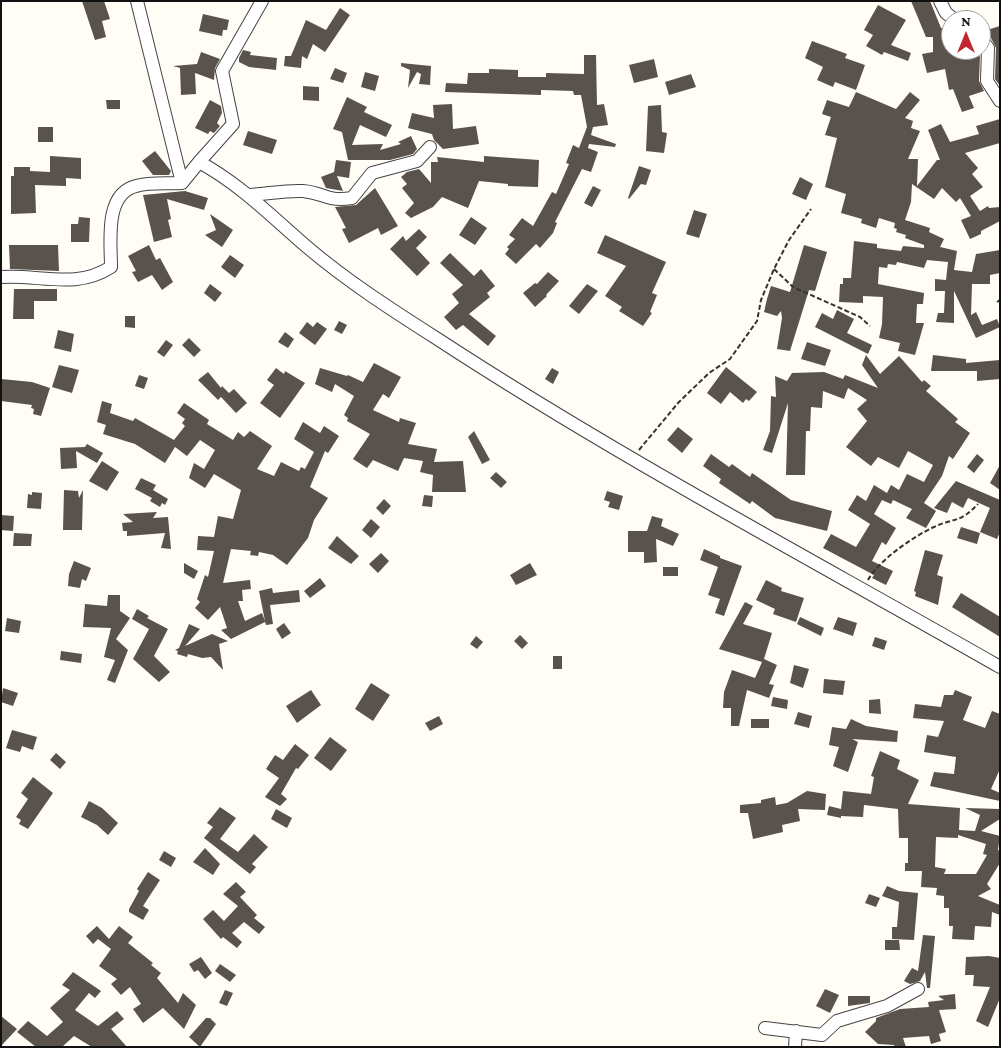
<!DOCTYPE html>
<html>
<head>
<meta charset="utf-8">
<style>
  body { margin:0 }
  #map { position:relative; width:1001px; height:1048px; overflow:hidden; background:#fffdf5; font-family:"Crimson Pro",serif }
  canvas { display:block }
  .frame { position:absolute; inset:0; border:2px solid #111; pointer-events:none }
  .north { position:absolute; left:941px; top:10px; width:50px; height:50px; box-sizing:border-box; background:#fff; border:1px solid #a0a0a0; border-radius:50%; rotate:0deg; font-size:14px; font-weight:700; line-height:20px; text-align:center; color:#111 }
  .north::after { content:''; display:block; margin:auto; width:18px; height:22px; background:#c4262e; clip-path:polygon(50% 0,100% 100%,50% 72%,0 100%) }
</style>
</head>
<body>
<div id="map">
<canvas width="1001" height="1048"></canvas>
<div class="frame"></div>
<div class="north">N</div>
</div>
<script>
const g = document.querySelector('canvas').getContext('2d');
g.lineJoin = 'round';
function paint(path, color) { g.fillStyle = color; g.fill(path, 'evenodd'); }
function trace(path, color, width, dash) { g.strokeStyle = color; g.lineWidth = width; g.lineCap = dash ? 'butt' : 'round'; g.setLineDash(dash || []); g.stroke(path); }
const building = new Path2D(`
  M82,1H104L110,19L102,21L106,37L95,40Z
  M911,1H930L941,28H950V50H974L975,57L980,56L979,81L984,91L969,96L974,108L962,112L953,89L949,90L945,69L927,73L922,54L933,52V37H926Z
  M878,5L906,20L891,45L911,53L908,61L884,52L882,55L866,46L873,35L864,30Z
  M340,8L350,15L325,52L313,44L307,59L302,56L301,68L284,66L285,56H291L306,20L326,30Z
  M203,14L229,20L227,30H223L222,36L199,31Z
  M1000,26V86L995,79L996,48L987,30Z
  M812,41L847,54L845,58L865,65L856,90L835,82L833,87L817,80L823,67L805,58Z
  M243,50L251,52L250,55L277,58L276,70L249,67L239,62V58Z
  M201,52L220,59L215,68L214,80L195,73L196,94L181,95L180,68L173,66L197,64Z
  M584,55H596L597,105L604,104L608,125L593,127L591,135L616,144L615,147L589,144L588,148L598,152L591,172L582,169L555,222L557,223L553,233L540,248L536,244L516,264L505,254L509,249L507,247L515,239L509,235L522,218L533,226L552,192L556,194L569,164L566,163L573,145L579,148L587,127L581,95H574L573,91L541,90V95L445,92L446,83L467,84L468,73H489V69L518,70V77H546V73L584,74Z
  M654,59L658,77L634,83L629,65Z
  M401,63L431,66L430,85L419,84L421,74L417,72L408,88L410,70L401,66Z
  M335,68L347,73L343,83L330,79Z
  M365,72L379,76L375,91L361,87Z
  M691,74L696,87L669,95L665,82Z
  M303,86L319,87V101L303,100Z
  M856,92L896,109L910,92L920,100L905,118L913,121L911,128L920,131L908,159H918L917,186L937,160H940L928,130L941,124L950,142L979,134L976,126L1000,119V143L965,153L978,168L972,174L983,187L970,196L980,211L988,206L989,208L1000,207V221L981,231V234L970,239L961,220L971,216L960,198L956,202L942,188L934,199L912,184L911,202L905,220L930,228L929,232L944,239L940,247L957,251L954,270L972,272L976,254L1000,250V273L990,275V284H972L971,315L976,312L982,325L997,319L1000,327L976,338L954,291V323L936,322L938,313H944L945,291H935V279L946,280L948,262L927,260L924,268L897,262L896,265L888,264L887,268L879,267L878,284L924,293L923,304H917L916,323H924L915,355L898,351L900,343L879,338L882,324L883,297L863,296V303L839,302L840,284H843V278H851L854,241L877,244V248L901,251L903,246L924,248V245L905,238L906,235L896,232L897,229L894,228L895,223L879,218L876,228L861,223L862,219L841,213L846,194L825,187L837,138L825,135L831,117L822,114L827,100L849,107Z
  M347,97L367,107L364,112L392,125L386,137L360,125L352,145L383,144L380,150L401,144L398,142L411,136L417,149L413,154L390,160H348L342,132L333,129Z
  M106,100H120V109H107Z
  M210,100L221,106L222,113L217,123L220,126L214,133L210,131L208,134L195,128Z
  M452,104L453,129L476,126L479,144L443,149L434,140L432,134L408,128L412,113L434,118L433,105Z
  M661,105L662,132L667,133L664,153L646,151L648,106Z
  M38,127H53V142H38Z
  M248,131L277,140L272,154L243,145Z
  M155,151L171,171L169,175H153L142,161Z
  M50,156L81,158V179L66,178V186L35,185L36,213L11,214V176H14V167H30V171L50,172Z
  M484,156L539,160L538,187L508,186V184L479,181L468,208L442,197L433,207L411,218L405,213L414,203L402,188L407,184L401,177L407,172L419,169L431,183V162H438L437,157L484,162Z
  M336,160L351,162L349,178L337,176L343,191L326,188L321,177L334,172Z
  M639,166L651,170L646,185L641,184L629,199L628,198Z
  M800,177L813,184L806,200L792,194Z
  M593,186L601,190L592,207L584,203Z
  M375,188L398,226L381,235L378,228L349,243L342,229L346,228L335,207L356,205Z
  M185,191L208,198L204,210L167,199L171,219L168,220L172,237L154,242L143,195Z
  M694,210L707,214L699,238L686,234Z
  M210,214L233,230L222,247L205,235L216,230Z
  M79,217L90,218L89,242H71V224H78Z
  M471,217L487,228L475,245L459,235Z
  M419,229L427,237L416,248L430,263L417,276L390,249L403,236L406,241Z
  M605,235L666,262L652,293L657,295L650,312L652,313L643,326L619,311L622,307L605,296L626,266L597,253Z
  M9,245H58L59,271L10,269Z
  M149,245L156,260L160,258L173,282L162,290L152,275L138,282L132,272L136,271L128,256Z
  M804,245L827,252L815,291L809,290L790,351L777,349L782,318L781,311L777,316L764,312L767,299L771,286L790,292Z
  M450,253L474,276L481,269L495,286L487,293L490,297L469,314L496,336L488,346L463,325L456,330L444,317L459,303L452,294L463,285L440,263Z
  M230,255L244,265L235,278L221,267Z
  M548,272L559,281L546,295L547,296L535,307L523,293L535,283L537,284Z
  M210,284L222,293L215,302L204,293Z
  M587,284L598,291L579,314L569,306Z
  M14,289H57V301H34V319H13Z
  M837,310L854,319L847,333L872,345L868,354L815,327L822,313L833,319Z
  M125,316H135V328L125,327Z
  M339,321L347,325L342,334L334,330Z
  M307,322L313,327L317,322L327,329L315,345L299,333Z
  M58,330L74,334L71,352L54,348Z
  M285,332L294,339L288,348L278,342Z
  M189,338L201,350L194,357L182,345Z
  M166,340L173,345L164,357L157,352Z
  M807,342L831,350L825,366L801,359Z
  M866,355L880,374L899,356L922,382L924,380L931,386L926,391L958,419L955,422L970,433L953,459L949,456L942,476L924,503L936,511L926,528L906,518L912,509L893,500L891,504L882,500L874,514L896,528L886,545L882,542L872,561L893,571L886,585L872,578L874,575L823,548L831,534L856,547L870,524L848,510L857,495L866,501L874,485L887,493L891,485L899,490L907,474L924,482L933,465L908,451L899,468L878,457L871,466L846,447L867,421L857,409L867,400L848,388L844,399L823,391L822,408L811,407L810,431H806L805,475H786L788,403L772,453L763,450L770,431L771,396L776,397L775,376L787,381L792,373L824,372L843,379L845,375L878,388L862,365Z
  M933,355L966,359V363L1000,360V379L977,381V371H931Z
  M374,363L401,377L389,398L383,394L373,410L399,422L400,418L416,423L408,444L437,449L434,462L463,461L466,492H432L433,475L420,472L423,461L404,458L398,471L373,460L367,468L353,459L370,434L347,421L348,418L344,415L354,396L335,384L332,392L315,384L320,368L347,376L348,375L363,382Z
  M59,365L79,370L72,393L52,387Z
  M726,367L757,392L749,401L746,399L743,403L730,392L721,404L707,393Z
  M276,368L284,374L285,371L305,383L280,418L260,403L274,385L267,380Z
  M552,368L559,372L553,384L545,379Z
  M208,372L221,388L222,386L229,393L234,389L247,403L236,413L221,397L218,400L198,380Z
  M139,375L148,378L144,389L135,386Z
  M1,379L32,382L50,388L41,416L33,414L34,409L31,408L32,405L1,401Z
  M102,401L112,404L110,413L133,421L135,418L174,440L185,426L182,423L185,419L177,413L184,403L209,420L207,424L233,440L238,432L244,437L250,431L272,446L257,469L274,476L281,462L299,471L301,467L305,469L314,452L294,439L303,422L320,433L324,426L339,436L328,453L325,451L310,487L328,498L314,520L308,538L287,565L273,555L259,552L258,556L250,555L251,551L231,549L223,583L250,580L251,589L242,590L243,601H238L245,621L262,613L265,621L259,591L272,588L273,593L299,590L300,602L270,605L273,624L266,625L265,622L231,639L221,630L227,628L220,607L208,620L195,608L200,602L197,599L205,575L208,577L214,551L197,550L198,536L214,537L218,516L233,519L241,490L214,474L205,488L189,478L194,463L204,469L215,450L200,440L187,456L175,447L165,463L135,444L103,434L106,425L97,422Z
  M678,427L693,439L682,453L667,440Z
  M474,431L490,460L482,464L468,437Z
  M87,444L103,453L97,463L76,451L77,468L61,469L60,448L85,447Z
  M711,454L729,467L732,464L750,477L752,473L791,500L832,511L827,531L775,518L752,501L750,504L719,483L721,479L703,466Z
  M977,454L984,460L974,473L967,467Z
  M102,461L119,472L107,491L89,481Z
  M1000,465V490L990,483Z
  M496,472L507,482L501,488L490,478Z
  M141,478L156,485L153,490L168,499L165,505L162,503L160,507L150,501L152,498L135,489Z
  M956,481L1000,500V532L997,539L980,532L990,508L968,498L963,508L952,502L947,513L934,508Z
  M64,490L78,491L79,498L83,490L82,530H63Z
  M607,491L623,496L619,510L608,507L610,502L604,500Z
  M32,492L42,493L41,509L27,508L28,494L32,495Z
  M424,495L433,496L432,507L422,506Z
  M384,499L391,506L383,515L376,508Z
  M157,512L153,518L168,517L171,549L161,548L165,533L127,536V531H123L122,523L133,522L123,514Z
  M1,515L14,516L13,531L1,530Z
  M652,516L663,519L661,526L679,534L673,546L656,539L657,562L644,563V552H628V531H647Z
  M371,519L380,527L371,538L362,530Z
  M961,527L980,533L977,544L957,538Z
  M14,533L32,534L31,546H13Z
  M337,536L359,556L351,564L328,548Z
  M704,549L720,556V558L742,566L724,616L715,613L720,599L708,595L718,567L700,560Z
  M925,550L943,555L937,575L943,577L938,605L915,596L916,592L914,591Z
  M381,553L389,561L378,573L369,564Z
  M74,561L91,568L86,581L82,579L80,588L68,586L69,574Z
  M184,563L198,571L194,579L184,573Z
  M530,563L537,575L516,585L510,575Z
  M663,567H678V576H663Z
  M320,578L326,586L310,598L304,591Z
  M766,580L782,588L781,591L804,598L796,622L773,614L775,609L756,600Z
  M961,593L1000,617V637L952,607Z
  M108,595H120V611L130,618L116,639L128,650L115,683L107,680L115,660L104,657L111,628L83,627L85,604L107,606Z
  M745,602L753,606L743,624L772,633L764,659L777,665L769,684L774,685L769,698L747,690L739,726H731V708H723L724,692L732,670L755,678L762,662L719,649Z
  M137,609L149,616L147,618L168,629L154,656L170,672L159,682L133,659L149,629L132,619Z
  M800,617L824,628L821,636L797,624Z
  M838,617L857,623L853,636L833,629Z
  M7,618L21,621L19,633L5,631Z
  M284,623L291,633L282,639L276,629Z
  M189,624L200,629L185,646L212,634L228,641L219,644L223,670L211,657L202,658L188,654L187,657L177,654L178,651L175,650L179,648Z
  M520,635L528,643L522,649L514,641Z
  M476,636L483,642L477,649L470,644Z
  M875,637L887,641L884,650L872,646Z
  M61,651L82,654L81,663L60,660Z
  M553,656H562V669H553Z
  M794,665L809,669L803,688L790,683Z
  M824,679L845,681L843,695L823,693Z
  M371,683L390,695L373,721L355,709Z
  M3,688L18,693L13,706L1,702Z
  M311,690L321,705L297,723L286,706Z
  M955,690L972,697L963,720L985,728L992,711L1000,714V769L991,789L1000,793V801L930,786L934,772L954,774L956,757L924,752L927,735L938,737L944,721L913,718L915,704L941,707L944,695H953Z
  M773,697L788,700L787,709L771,706Z
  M880,699L881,714L869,713V700Z
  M798,712L812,716L809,728L794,724Z
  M439,716L443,724L430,731L425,723Z
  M751,719H769V728H751Z
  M851,719L866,726L898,731L897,742L852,739L858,742L848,772L833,766L839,747L829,745L832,727L846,729Z
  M12,730L37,737L33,750L22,746L20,752L6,748Z
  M330,737L347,750L331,771L314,758Z
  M295,744L309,755L298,769L296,768L281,794L287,799L280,806L265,797L279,778L266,769L275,755L283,760Z
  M880,751L900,760L897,769L919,780L908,804L960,808L959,830L975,831L980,815L965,808L1000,809V819L981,831L1000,836L998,850L1000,851V863L987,884L991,889L978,896L1000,905V915L992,912L991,927L975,926L974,940L952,939L953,926H949V908H944V896L936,895L937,888L921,887L922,871H905V863H908V838H899L898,809L864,805L863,817L841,816V818L827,815L829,806L841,809L843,791L871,794L874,777L871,776ZM958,835L986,844L983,854L987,855L976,874H944L946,869L935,867L936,837L958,838Z
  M56,753L66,762L60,769L50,760Z
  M33,777L53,793L28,829L19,824L21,820L16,817L28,799L21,793Z
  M807,791L826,794L825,810L798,809L800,821L782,825L783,832L753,839L748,813H740V805L761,803V800L775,797L776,805L787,803Z
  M89,801L102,808L118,823L108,835L97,825L81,817Z
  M220,807L236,818L220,839L238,852L254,834L268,847L252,864L256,867L250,874L204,838L213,827L207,823Z
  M276,809L292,818L287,828L271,819Z
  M205,848L220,864L213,875L193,862Z
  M164,851L176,858L171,867L159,860Z
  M148,872L160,880L143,906L149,910L143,920L129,912V909L139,891L137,889Z
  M236,882L246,892L240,897L257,915L254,918L265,927L259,934L244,922L232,933L242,942L237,948L223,937L221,939L203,919L213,910L224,921L238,906L223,894Z
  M887,886L899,891L918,893L914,940L892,939V927H897L899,902L882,896Z
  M869,894L880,898L876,907L865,903Z
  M97,926L109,939L119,926L133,937L128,943L153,963L151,965L161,973L157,978L178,1003L183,993L196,1005L184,1029L163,1008L143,1023L133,1009L141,1004L130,987L121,995L111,984L117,979L99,966L111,949L98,939L93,944L86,936Z
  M923,935L935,936L930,988H927L925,972L920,981L910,984L904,981L912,968L918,971Z
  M885,940H899L900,950H885Z
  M989,956L1000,958V998L988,1027L976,1021L990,987L973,986L974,975H965L966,957Z
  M201,957L212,973L205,979L198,970L194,972L189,964Z
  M220,964L236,975L230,982L215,971Z
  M73,972L101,991L95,998L89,993L75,1010L98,1026L117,1011L124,1019L111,1029L127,1047H92L74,1036L62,1047H36L17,1032L28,1021L47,1036L63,1022L50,1008L70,990L62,985Z
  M825,989L839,995L830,1013L816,1006Z
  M225,990L233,993L227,1006L219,1003Z
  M955,994L956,1009L939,1010L946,1032L939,1034L941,1041L931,1044L929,1036L903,1038L906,1047H895L894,1045L878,1044L865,1032L876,1021V1018L900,1009L929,1007L928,1002L944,1000L938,996Z
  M848,996H870V1003L848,1006Z
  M1,1016L17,1029L1,1046Z
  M206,1018H210L216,1024L200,1047L189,1037Z`);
const path = new Path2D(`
  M774,269L793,287L860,317L870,326
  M997,302L1000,300
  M639,450L678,403L709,373L730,359L757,321L761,300L774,269L789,240L811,209
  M868,580C878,561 914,536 934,527C955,517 959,524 978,504`);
const minor = new Path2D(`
  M137,1L182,183L199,162C240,184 272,217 307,247C347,281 392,310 436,338C618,457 811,559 1000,667
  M940,1L946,13L955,20
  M981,38L988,48L987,81L1000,101
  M199,162L233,124L222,71L262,1
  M249,195C267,194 286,190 303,191C325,193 326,202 352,198L372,173L417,161L430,147
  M1,277C39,274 76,290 111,267C111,242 104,194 136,186C150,182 167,184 182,183
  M765,1028L822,1035L837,1021L887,1006L918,989
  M795,1047L796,1031`);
paint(building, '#5a524d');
trace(minor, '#444', 14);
trace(path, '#333', 2, [5, 2.5]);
trace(minor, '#fff', 12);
</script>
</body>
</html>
